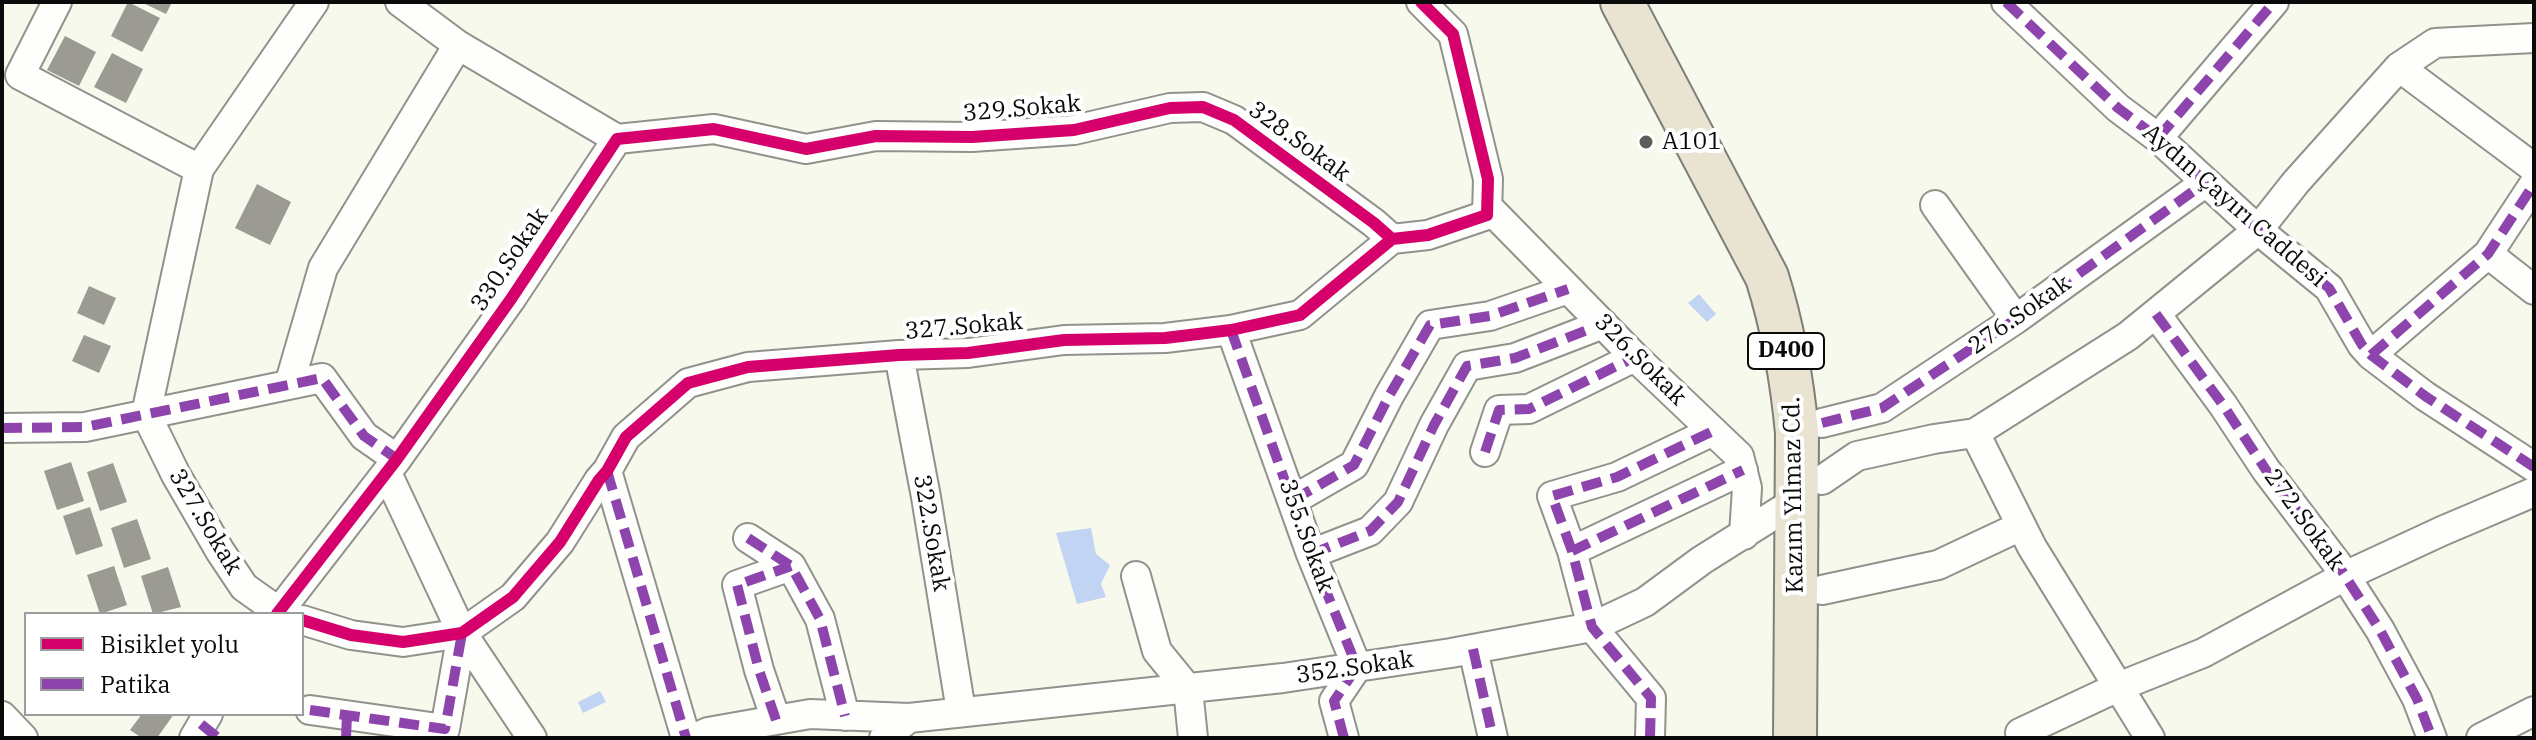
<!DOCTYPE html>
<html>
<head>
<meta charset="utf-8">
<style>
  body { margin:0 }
  #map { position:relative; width:2536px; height:740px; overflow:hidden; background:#f8f9ed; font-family:"IBM Plex Serif",serif }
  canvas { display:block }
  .frame { position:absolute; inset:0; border:4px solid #0a0a0a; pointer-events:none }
  .legend { position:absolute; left:24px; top:612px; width:280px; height:104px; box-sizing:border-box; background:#fff; border:2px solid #9d9d9d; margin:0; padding:10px 14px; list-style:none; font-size:24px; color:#0a0a0a }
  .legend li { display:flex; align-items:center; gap:16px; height:40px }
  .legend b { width:40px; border:2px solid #9d9d9d }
</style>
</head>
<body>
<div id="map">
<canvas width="2536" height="740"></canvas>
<div class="frame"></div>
<ul class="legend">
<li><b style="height:10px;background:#d6006c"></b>Bisiklet yolu</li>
<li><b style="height:10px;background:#8e44ad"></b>Patika</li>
</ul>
</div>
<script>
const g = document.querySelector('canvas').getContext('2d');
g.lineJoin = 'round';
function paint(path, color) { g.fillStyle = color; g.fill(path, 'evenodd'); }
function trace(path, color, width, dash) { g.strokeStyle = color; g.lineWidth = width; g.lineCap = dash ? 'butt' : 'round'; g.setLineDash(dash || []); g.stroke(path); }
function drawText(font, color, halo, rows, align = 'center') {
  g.font = font + ' "IBM Plex Serif",serif'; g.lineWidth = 8; g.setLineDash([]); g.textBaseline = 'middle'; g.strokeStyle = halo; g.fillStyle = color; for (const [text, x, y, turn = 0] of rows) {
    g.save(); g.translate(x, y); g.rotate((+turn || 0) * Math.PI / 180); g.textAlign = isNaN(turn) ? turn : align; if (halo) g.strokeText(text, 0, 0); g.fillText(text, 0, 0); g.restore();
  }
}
const water = new Path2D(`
  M1699,294L1716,314L1707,322L1688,303Z
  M1091,528L1096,554L1110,565L1101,584L1106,597L1077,604L1056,533Z
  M600,691L606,702L583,713L578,702Z`);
const building = new Path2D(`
  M128,2L160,18L142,52L111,36Z
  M141,2H172L166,14Z
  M65,36L96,52L79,86L47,70Z
  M112,53L143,69L126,103L94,87Z
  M257,184L291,202L270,245L235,228Z
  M89,286L116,298L104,325L77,313Z
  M84,335L111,346L99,373L72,361Z
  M71,462L84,501L57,510L44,471Z
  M113,463L127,502L100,511L87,472Z
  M90,507L103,546L76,555L63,516Z
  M137,519L151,559L124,568L111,528Z
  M114,566L127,605L100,614L87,575Z
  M168,567L181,607L153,614L141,576Z
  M142,714H174L157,738H142L130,730Z`);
const minor = new Path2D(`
  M57,2L20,75L199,169L146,414L176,475L220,551L244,587L282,614
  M400,2L458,45
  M2006,2L2118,108L2158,138L2258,230L2329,288L2362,345L2371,355L2425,396L2534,467
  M2399,67L2534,168
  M2158,138L2274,2
  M199,169L314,2
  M1935,205L2016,319
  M1487,206L1635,357L1739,456L1747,488L1744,535
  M2488,254L2534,290
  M2156,314L2223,405L2266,470L2338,565L2380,630L2417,699L2432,738
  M1231,330L1311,554L1357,667L1334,701L1344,738
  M899,355L926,497L961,711
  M2371,355L2488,254L2534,184
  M289,385L323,268L458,45L617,139
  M1822,423L1882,408L2016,319L2206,182
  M2,428L85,427L322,378L364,436L397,459
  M1975,433L2032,547L2150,738
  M1485,452L1499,410L1529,409L1635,357
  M607,471L686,738
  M387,473L462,633L532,738
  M1822,480L1857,456L1934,439L1975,433L2128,336L2258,230L2296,182L2399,67L2435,43L2534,38
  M1293,500L1354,465L1389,396L1430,325L1490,316L1568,289
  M748,538L791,566L820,619L845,716
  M1572,551L1552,496L1617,477L1713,431
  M1311,554L1370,531L1398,502L1434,425L1467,366L1515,358L1603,324
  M1136,576L1157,651L1188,689L1193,738
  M1822,590L1938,565L2021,526
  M277,614L397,459L511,299L617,139L714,129L806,149L876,136L972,137L1074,130L1170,108L1203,107L1234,120L1374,223L1392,239
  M302,620L351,635L403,642L462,633L513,597L560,542L599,480L607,471L626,437L688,383L748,367L899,355L968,353L1064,340L1165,338L1231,330L1300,315L1392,239L1428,235L1487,215L1488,179L1453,34L1421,2
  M1473,649L1493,738
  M310,710L445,729L462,633
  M2,716L23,738
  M776,720L759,670L737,585L791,566
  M2020,733L2118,687L2203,653L2345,576L2442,531L2534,492
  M194,738L208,714
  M695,738L708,732L810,714L909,718
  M884,738L909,718L1283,678L1451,653L1592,627L1645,602L1702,560L1796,501
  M1650,738L1651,698L1592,627L1572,551L1743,470
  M2481,738L2534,711`);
const highway = new Path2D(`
  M1622,2L1767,277C1783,328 1792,379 1797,433L1795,738`);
const quiet = new Path2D(`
  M2006,2L2118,108L2158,138L2258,230L2329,288L2362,345L2371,355L2425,396L2534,467
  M2158,138L2274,2
  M2156,314L2223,405L2266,470L2338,565L2380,630L2417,699L2432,738
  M1231,330L1311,554L1357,667L1334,701L1344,738
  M2371,355L2488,254L2534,184
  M1822,423L1882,408L2016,319L2206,182
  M2,428L85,427L322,378L364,436L397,459
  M1485,452L1499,410L1529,409L1635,357
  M607,471L686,738
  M1293,500L1354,465L1389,396L1430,325L1490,316L1568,289
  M748,538L791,566L820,619L845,716
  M1572,551L1552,496L1617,477L1713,431
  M1311,554L1370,531L1398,502L1434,425L1467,366L1515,358L1603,324
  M1473,649L1493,738
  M310,710L445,729L462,633
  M776,720L759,670L737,585L791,566
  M201,724L218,738
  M346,738L347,715
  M1650,738L1651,698L1592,627L1572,551L1743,470`);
const cycleway = new Path2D(`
  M277,614L397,459L511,299L617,139L714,129L806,149L876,136L972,137L1074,130L1170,108L1203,107L1234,120L1374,223L1392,239
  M302,620L351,635L403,642L462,633L513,597L560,542L599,480L607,471L626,437L688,383L748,367L899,355L968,353L1064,340L1165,338L1231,330L1300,315L1392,239L1428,235L1487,215L1488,179L1453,34L1421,2`);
const markers = [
  [1646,142,8,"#5d5e59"]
];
const shields = [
  [1786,351,76]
];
const shieldNames = [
  ["D400",1786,351]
];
const streetNames = [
  ["329.Sokak",1022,109,-5],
  ["328.Sokak",1299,142,36],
  ["Aydın Çayırı Caddesi",2234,206,41],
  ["330.Sokak",510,260,-56],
  ["276.Sokak",2020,315,-35],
  ["327.Sokak",964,327,-5],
  ["326.Sokak",1640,360,45],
  ["Kazım Yılmaz Cd.",1794,495,-91],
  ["272.Sokak",2304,520,54],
  ["327.Sokak",205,522,59],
  ["322.Sokak",931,533,80],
  ["355.Sokak",1306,536,70],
  ["352.Sokak",1355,668,-8]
];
const poiNames = [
  ["A101",1662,142]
];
paint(water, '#c2d4f4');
paint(building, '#9b9a93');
trace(minor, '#91928c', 32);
trace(highway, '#7e7f7a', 46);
trace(minor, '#fefefc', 28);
trace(highway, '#e9e4d2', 42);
trace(quiet, '#8e44ad', 10, [20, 10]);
trace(cycleway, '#d6006c', 12);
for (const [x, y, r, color] of markers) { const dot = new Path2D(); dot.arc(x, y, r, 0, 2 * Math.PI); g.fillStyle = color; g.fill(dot); trace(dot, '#fff', 3); }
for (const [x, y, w] of shields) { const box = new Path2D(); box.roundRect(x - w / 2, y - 18, w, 36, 6); g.fillStyle = '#fff'; g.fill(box); trace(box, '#0a0a0a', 2); }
drawText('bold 22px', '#0a0a0a', null, shieldNames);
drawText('24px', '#0a0a0a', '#fff', streetNames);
drawText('24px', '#0a0a0a', '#fff', poiNames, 'left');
</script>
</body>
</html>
